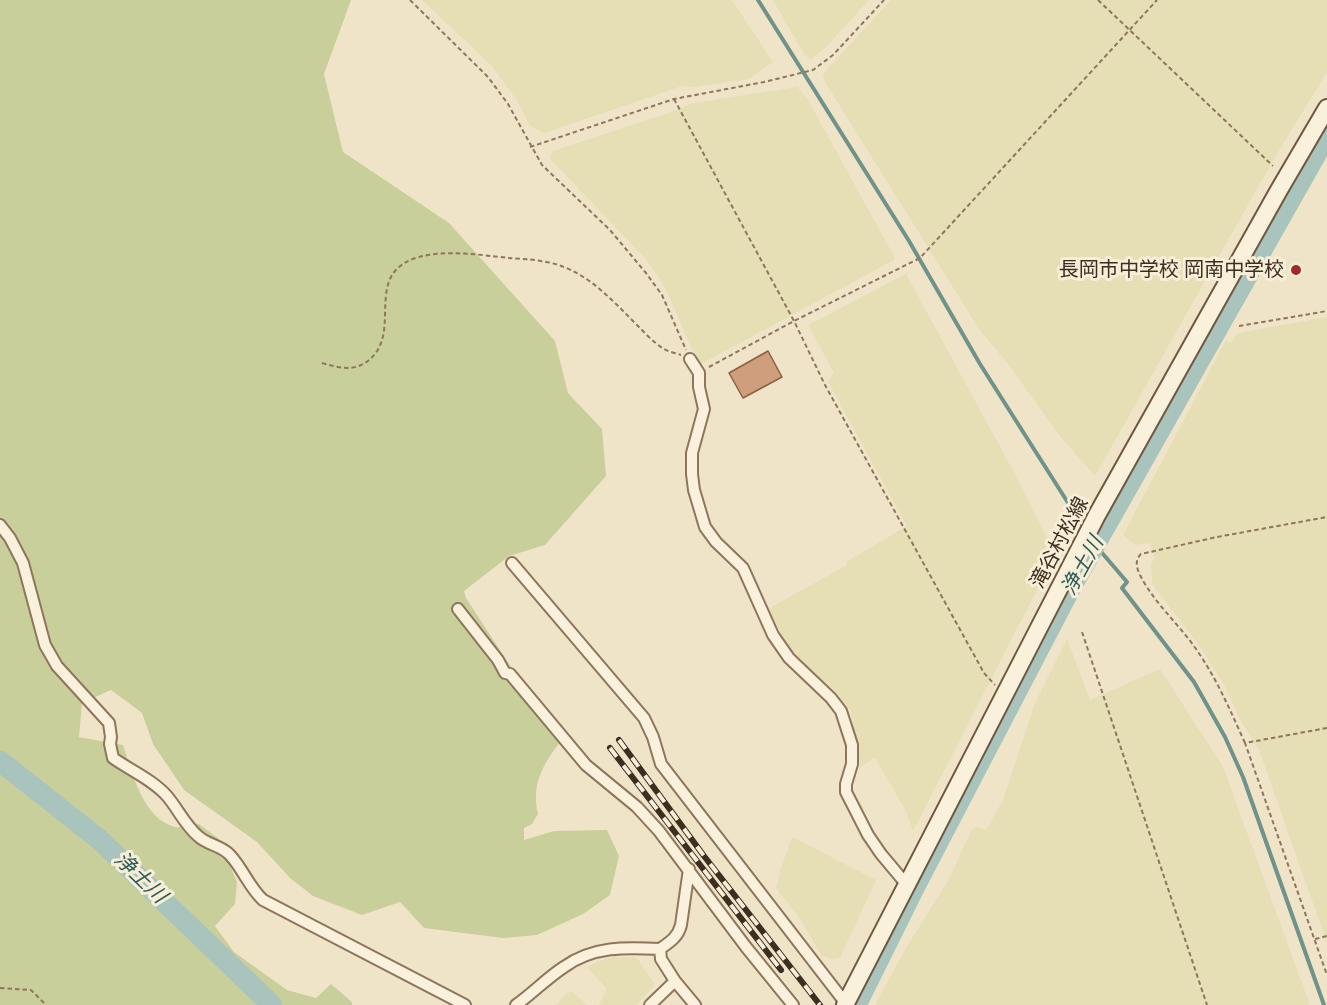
<!DOCTYPE html>
<html>
<head>
<meta charset="utf-8">
<style>
  body { margin:0 }
  canvas { display:block; background:#f0e4c8 }
</style>
</head>
<body>
<canvas width="1327" height="1005"></canvas>
<script>
const g = document.querySelector('canvas').getContext('2d');
g.lineJoin = 'round';
function paint(path, color) { g.fillStyle = color; g.fill(path, 'evenodd'); }
function trace(path, color, width, dash) { g.strokeStyle = color; g.lineWidth = width; g.lineCap = dash ? 'butt' : 'round'; g.setLineDash(dash || []); g.stroke(path); }
function drawText(font, color, halo, rows, align = 'center') {
  g.font = font + ' "Noto Serif","Noto Sans JP",serif'; g.lineWidth = 6; g.setLineDash([]); g.textBaseline = 'middle'; g.strokeStyle = halo; g.fillStyle = color; for (const [text, x, y, turn = 0] of rows) {
    g.save(); g.translate(x, y); g.rotate((+turn || 0) * Math.PI / 180); g.textAlign = isNaN(turn) ? turn : align; if (halo) g.strokeText(text, 0, 0); g.fillText(text, 0, 0); g.restore();
  }
}
const farmland = new Path2D(`
  M422,0H732L773,62L749,79L696,87L682,86L544,133L530,126L516,99L492,66Z
  M773,0H869L827,46L811,60L803,52Z
  M891,0H1327V72L1275,157L1095,476L1059,435L1008,364L979,329L825,82L823,75L830,66Z
  M797,87L807,98L895,258L894,260L699,365L672,303L661,281L646,259L549,158L553,151L674,111L693,103Z
  M906,274L1016,476L1055,555L913,831L906,811L875,758L860,767L851,711L835,691L799,659L788,646L768,609L847,565L846,562L907,526L828,382L834,373L808,325Z
  M1327,317V943L1259,750L1239,718L1225,686L1198,644L1152,584L1151,564L1155,558L1150,543L1135,545L1123,535L1226,340L1231,343L1238,333Z
  M1067,639L1090,700L1160,669L1223,767L1310,1005H875L906,948L949,879L972,829L977,827L986,830L1003,800L1035,703Z
  M792,837L876,880L840,958L832,959L822,956L801,920L776,888L782,865Z
  M614,957H633L638,959L655,985L636,1005H599L607,989L587,967L604,959Z
  M569,991L574,993L587,1005H556Z`);
const green = new Path2D(`
  M0,0H351L324,74L343,152L449,223L555,341L568,393L602,429L606,476L545,545L509,556L464,591L466,598L560,742C543,765 531,784 538,814L532,824L524,828V840L554,831L607,830L619,856L610,895L583,914L537,935L503,938L424,928L400,902L362,915L313,896L290,878L257,842L184,790L153,744L142,713L111,690L82,703L79,737L123,745C132,772 143,819 175,827C182,828 192,825 199,824L219,839L237,882L235,904L215,926L234,952L287,990L316,998L331,984L352,1002V1005H0Z`);
const stream = new Path2D(`
  M758,0L909,241L980,364L1084,528
  M1091,540L1127,582L1122,588L1194,682L1225,737L1243,777L1324,1005`);
const river = new Path2D(`
  M0,761L100,840L272,1005
  M856,1005L915,886L1071,587L1327,135`);
const building = new Path2D(`
  M768,351L782,377L743,398L729,373Z`);
const path = new Path2D(`
  M410,0L488,77L508,104L542,165L610,230L646,273L662,295L686,350
  M1098,0L1273,166
  M674,99L794,321L825,385L984,673L995,685
  M530,147L674,99L764,82L813,70L833,55L884,0
  M1239,326L1327,311
  M322,363C339,368 355,372 369,360C397,337 375,295 395,271C418,244 479,255 509,258C519,259 530,259 541,261C583,267 608,296 637,325C645,333 654,343 664,349C669,352 676,353 681,355
  M709,367L794,321L920,258L1157,0
  M1082,632L1207,1005
  M1327,728L1245,743L1327,975
  M1245,743C1230,710 1217,679 1196,649C1178,623 1154,603 1140,575C1136,567 1135,560 1141,554L1217,537L1327,517
  M1315,939L1327,936
  M0,988L31,990L46,1005`);
const street = new Path2D(`
  M690,359L699,373V387L704,409L692,453V474L694,490L705,527L716,542L743,568L773,635L789,658L831,698L841,711L852,745V764L846,784V792L868,835L881,854L907,885
  M0,525L10,538L23,563L45,645L57,666L109,723L111,737L110,744L113,758C130,770 153,780 167,796C178,809 185,825 198,836C207,845 221,845 230,855C243,869 249,887 263,900L465,1005
  M512,563L644,718L653,737L661,764L847,1005
  M458,609L498,660L505,673L510,674L586,765L637,807L659,831L746,947L793,1005
  M675,981L695,1005
  M516,1005C533,993 547,978 564,967C593,946 626,947 660,949C670,942 678,937 681,925L689,869
  M650,1005L675,981L661,959L660,949`);
const secondary = new Path2D(`
  M845,1005L1097,515L1279,190L1327,108`);
const rail = new Path2D(`
  M619,740L704,856L820,1005
  M610,748L781,970`);
const markers = [
  [1296,270,6,"#9e2a2b"]
];
const poiNames = [
  ["長岡市中学校 岡南中学校",1284,270]
];
const streetNames = [
  ["滝谷村松線",1060,543,-62]
];
const waterNames = [
  ["浄土川",1083,566,-61],
  ["浄土川",140,878,44]
];
paint(farmland, '#e6deb5');
paint(green, '#c9cf9b');
trace(stream, '#6f938a', 4);
trace(river, '#a9c4bc', 21);
paint(building, '#cf9f7d');
trace(building, '#8d5f41', 1.5);
trace(street, '#8d765c', 14);
trace(secondary, '#6f573f', 20);
trace(path, '#8d765c', 2, [4.5, 3]);
trace(street, '#faf1dc', 10);
trace(secondary, '#faf1dc', 16);
trace(rail, '#3d2e20', 6);
trace(rail, '#f7eed8', 4, [11]);
for (const [x, y, r, color] of markers) { const dot = new Path2D(); dot.arc(x, y, r, 0, 2 * Math.PI); g.fillStyle = color; g.fill(dot); trace(dot, '#f7eed8', 2); }
drawText('20px', '#3d2e20', '#f7eed8', poiNames, 'right');
drawText('20px', '#3d2e20', '#f7eed8', streetNames);
drawText('italic 21px', '#2f5d5a', '#f7eed8', waterNames);
</script>
</body>
</html>
